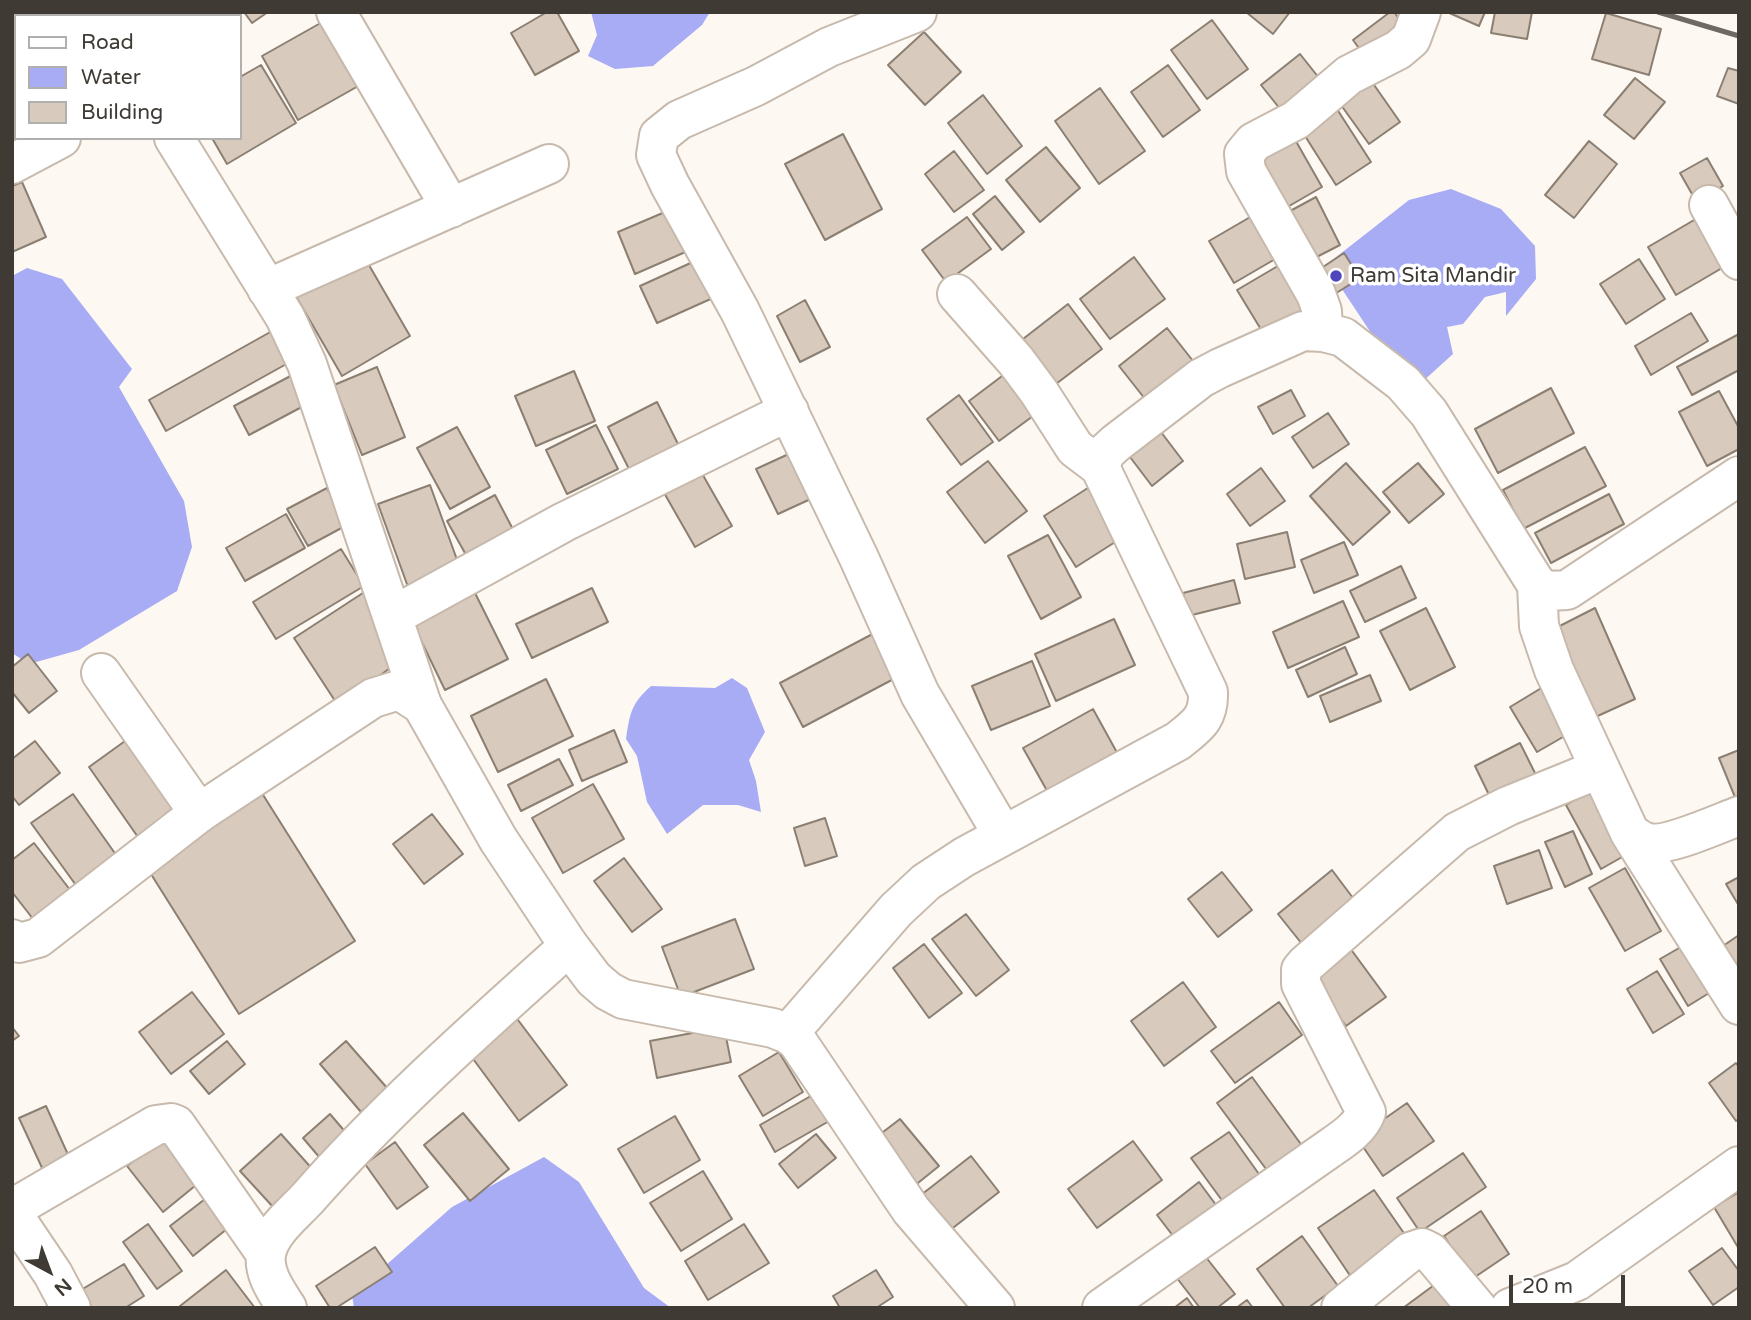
<!DOCTYPE html>
<html>
<head>
<meta charset="utf-8">
<style>
  body { margin:0 }
  #map { position:relative; width:1751px; height:1320px; overflow:hidden; background:#fef8f3; font-family:"Varela Round",sans-serif }
  canvas { display:block }
  .frame { position:absolute; inset:0; border:14px solid #3f3a34; pointer-events:none }
  .legend { position:absolute; left:14px; top:14px; width:228px; height:126px; box-sizing:border-box; background:#fff; border:2px solid #b2b0ae; margin:0; padding:9px 12px; list-style:none; font-size:21px; color:#3f3a34 }
  .legend li { display:flex; align-items:center; gap:14px; height:35px }
  .legend b { width:35px; border:2px solid #b2b0ae }
  .north { position:absolute; left:14px; top:1236px; width:70px; height:70px; -webkit-text-stroke:5px #fff; paint-order:stroke; rotate:139deg; font-size:19px; font-weight:700; line-height:28px; text-align:center; color:#3f3a34 }
  .north::after { content:''; display:block; margin:auto; width:24px; height:32px; background:#3f3a34; clip-path:polygon(50% 0,100% 100%,50% 72%,0 100%) }
  .scale { position:absolute; left:1509px; top:1275px; width:116px; height:32px; box-sizing:border-box; border:4px solid #3f3a34; border-top:0; padding-left:9px; font-size:21px; line-height:24px; white-space:nowrap; color:#3f3a34; -webkit-text-stroke:5px #fff; paint-order:stroke }
</style>
</head>
<body>
<div id="map">
<canvas width="1751" height="1320"></canvas>
<div class="frame"></div>
<ul class="legend">
<li><b style="height:9px;background:#fff"></b>Road</li>
<li><b style="height:19px;background:#a7acf4"></b>Water</li>
<li><b style="height:19px;background:#d8cabd"></b>Building</li>
</ul>
<div class="north">N</div>
<div class="scale">20 m</div>
</div>
<script>
const g = document.querySelector('canvas').getContext('2d');
g.lineJoin = 'round';
function paint(path, color) { g.fillStyle = color; g.fill(path, 'evenodd'); }
function trace(path, color, width, dash) { g.strokeStyle = color; g.lineWidth = width; g.lineCap = dash ? 'butt' : 'round'; g.setLineDash(dash || []); g.stroke(path); }
function drawText(font, color, halo, rows, align = 'center') {
  g.font = font + ' "Varela Round",sans-serif'; g.lineWidth = 7; g.setLineDash([]); g.textBaseline = 'middle'; g.strokeStyle = halo; g.fillStyle = color; for (const [text, x, y, turn = 0] of rows) {
    g.save(); g.translate(x, y); g.rotate((+turn || 0) * Math.PI / 180); g.textAlign = isNaN(turn) ? turn : align; if (halo) g.strokeText(text, 0, 0); g.fillText(text, 0, 0); g.restore();
  }
}
const water = new Path2D(`
  M591,12H710L702,25L653,66L615,69L588,56L597,35Z
  M1451,189L1501,209L1535,246L1536,279L1506,316V292L1485,297L1463,324L1447,327L1453,354L1421,383L1381,348L1326,265L1409,200Z
  M27,268L62,279L132,369L119,387L184,501L192,547L177,591L79,650L29,664L12,653V276Z
  M732,678L747,688L765,732L749,760L756,781L761,812L738,805H703L667,834L647,802L637,756L626,739C630,713 631,704 651,686L715,688Z
  M544,1157L579,1182L644,1288L671,1308H354L352,1295L452,1207Z`);
const building = new Path2D(`
  M15,12H78L71,16H17Z
  M169,12H224L226,16H163Z
  M244,12H268L252,23Z
  M547,12H557L579,51L535,75L511,33Z
  M1246,12H1290L1273,34Z
  M1390,12H1394L1410,33L1369,62L1353,40Z
  M1447,12H1485L1479,26Z
  M1495,12H1532L1527,39L1491,33Z
  M1606,13L1661,29L1649,75L1592,59Z
  M333,16L369,80L298,120L262,56Z
  M1212,20L1248,69L1207,99L1171,50Z
  M924,32L961,72L925,105L888,65Z
  M1300,54L1327,88L1288,119L1261,85Z
  M261,65L296,123L227,164L212,138H240V77Z
  M1168,65L1200,110L1163,137L1131,92Z
  M1728,68L1739,71V104L1717,96Z
  M1365,72L1400,122L1369,144L1333,94Z
  M1635,78L1665,102L1634,139L1604,115Z
  M1100,88L1145,151L1099,184L1055,121Z
  M16,92V138H34L12,148V94Z
  M983,95L1022,146L987,174L948,123Z
  M1335,106L1371,162L1336,185L1300,128Z
  M1289,129L1322,187L1284,209L1252,150Z
  M843,134L882,209L825,240L785,164Z
  M1589,141L1617,164L1574,218L1545,195Z
  M1046,147L1080,188L1040,222L1006,180Z
  M954,151L984,190L954,212L925,174Z
  M1707,158L1723,186L1696,201L1680,173Z
  M22,182L46,237L12,252V186Z
  M995,196L1024,232L1002,250L973,214Z
  M1316,197L1340,245L1303,264L1279,217Z
  M672,209L690,250L635,274L618,232Z
  M1264,209L1289,251L1234,283L1209,241Z
  M1706,213L1734,261L1676,295L1648,247Z
  M967,217L991,249L946,282L922,250Z
  M362,253L410,336L342,376L294,293Z
  M1344,253L1360,278L1327,299L1311,275Z
  M706,256L724,293L657,323L640,286Z
  M1134,257L1165,299L1110,339L1080,299Z
  M1639,259L1665,299L1626,324L1600,284Z
  M1288,260L1315,306L1265,336L1237,290Z
  M805,300L830,347L800,362L777,316Z
  M1068,304L1102,349L1048,390L1014,346Z
  M1691,313L1708,341L1651,375L1635,346Z
  M281,326L299,357L166,431L149,400Z
  M1167,328L1197,366L1149,404L1119,366Z
  M1739,334V370L1692,395L1677,367Z
  M377,367L405,437L362,455L334,385Z
  M1014,367L1044,408L999,441L969,401Z
  M574,371L595,421L536,446L515,396Z
  M298,372L313,401L249,435L234,406Z
  M1551,388L1574,433L1498,473L1475,429Z
  M1291,390L1305,416L1273,434L1258,407Z
  M1719,391L1739,428V449L1707,466L1679,412Z
  M959,395L993,442L961,465L927,419Z
  M657,402L683,454L634,479L608,427Z
  M1328,413L1349,444L1313,468L1292,437Z
  M596,425L618,469L567,494L546,450Z
  M457,427L490,487L450,509L417,448Z
  M1161,432L1183,461L1152,486L1130,457Z
  M1585,447L1606,486L1523,529L1503,490Z
  M793,452L815,497L778,514L756,469Z
  M988,461L1027,511L985,543L947,492Z
  M1346,463L1390,512L1353,545L1310,496Z
  M1418,463L1444,494L1409,523L1383,492Z
  M1261,468L1285,501L1250,526L1227,494Z
  M700,470L732,526L695,547L663,491Z
  M430,485L460,568L408,587L378,504Z
  M1091,486L1123,537L1076,567L1044,516Z
  M327,488L347,525L308,546L287,509Z
  M1609,494L1624,524L1551,563L1535,533Z
  M495,495L517,537L470,562L447,521Z
  M286,514L305,548L245,581L226,548Z
  M1287,532L1295,567L1245,579L1237,544Z
  M1048,535L1081,597L1041,619L1008,556Z
  M1344,542L1358,575L1314,593L1301,560Z
  M341,549L364,586L276,639L253,602Z
  M1401,566L1416,598L1365,622L1350,591Z
  M1234,580L1240,603L1188,616L1183,593Z
  M592,588L608,622L532,658L516,624Z
  M369,589L399,661L339,707L294,638Z
  M473,589L508,659L445,690L411,620Z
  M1343,601L1359,637L1288,668L1273,632Z
  M1426,608L1455,667L1410,690L1380,631Z
  M1595,608L1635,699L1591,719L1548,632Z
  M1114,619L1135,665L1056,701L1035,654Z
  M880,630L903,674L803,727L780,683Z
  M1345,647L1357,674L1308,697L1296,670Z
  M28,654L57,691L29,713L12,692V667Z
  M1032,661L1050,706L991,730L972,686Z
  M1370,675L1381,701L1330,722L1320,696Z
  M546,679L573,736L498,772L471,716Z
  M1543,687L1570,733L1537,752L1510,707Z
  M1093,709L1120,758L1050,796L1023,748Z
  M614,730L627,762L582,781L569,750Z
  M132,736L183,808L140,840L89,767Z
  M35,741L60,773L19,805L12,796V759Z
  M1520,743L1536,775L1491,799L1475,766Z
  M1739,750V807L1719,758Z
  M559,759L573,785L521,811L508,785Z
  M593,784L624,839L563,873L532,818Z
  M1596,788L1631,852L1601,869L1566,805Z
  M260,790L355,941L239,1014L144,863Z
  M73,794L119,859L78,888L31,823Z
  M432,814L463,854L424,884L393,844Z
  M825,818L837,856L805,866L794,828Z
  M1573,831L1592,874L1565,887L1545,842Z
  M34,843L74,895L37,924L12,892V860Z
  M1539,850L1552,888L1507,904L1494,866Z
  M624,858L662,909L632,932L594,881Z
  M1625,868L1661,931L1625,951L1589,888Z
  M1332,870L1356,902L1302,944L1278,914Z
  M1222,872L1252,910L1218,937L1188,899Z
  M1739,877V906L1726,884Z
  M966,914L1009,970L976,996L932,939Z
  M735,919L754,969L681,997L662,947Z
  M1739,935V974L1720,948Z
  M924,944L962,993L929,1018L893,968Z
  M1347,944L1386,997L1346,1026L1307,974Z
  M1686,944L1714,990L1688,1006L1660,959Z
  M1657,971L1684,1014L1653,1033L1627,989Z
  M1183,982L1216,1027L1164,1066L1131,1021Z
  M192,992L224,1034L171,1074L139,1032Z
  M1279,1002L1302,1035L1235,1083L1211,1051Z
  M512,1012L567,1085L519,1121L465,1048Z
  M12,1027L19,1036L12,1041Z
  M724,1027L731,1062L657,1078L650,1041Z
  M227,1041L245,1064L209,1094L190,1071Z
  M346,1041L388,1089L361,1112L320,1064Z
  M779,1052L803,1092L763,1116L739,1076Z
  M1736,1063L1739,1067V1119L1736,1121L1709,1083Z
  M1252,1077L1303,1147L1269,1173L1217,1103Z
  M823,1089L838,1116L775,1152L760,1125Z
  M1407,1103L1434,1141L1383,1176L1357,1138Z
  M46,1106L70,1159L43,1170L19,1118Z
  M463,1113L509,1169L470,1201L424,1145Z
  M330,1114L353,1141L326,1165L303,1138Z
  M675,1116L700,1160L644,1193L618,1149Z
  M900,1119L939,1166L913,1187L874,1139Z
  M1229,1132L1266,1184L1229,1210L1191,1158Z
  M281,1134L315,1172L274,1208L240,1171Z
  M816,1134L836,1158L798,1188L779,1164Z
  M166,1136L201,1181L163,1212L127,1166Z
  M1133,1141L1162,1180L1097,1228L1068,1189Z
  M395,1142L428,1187L397,1209L365,1164Z
  M1463,1153L1486,1187L1420,1232L1397,1198Z
  M971,1156L999,1192L949,1231L921,1195Z
  M703,1171L732,1219L681,1251L650,1203Z
  M1199,1182L1222,1213L1180,1245L1157,1215Z
  M1374,1190L1408,1239L1351,1277L1318,1228Z
  M1739,1192V1249L1714,1207Z
  M209,1196L232,1225L193,1256L170,1226Z
  M1481,1211L1509,1254L1472,1279L1444,1236Z
  M148,1224L182,1271L157,1289L123,1242Z
  M744,1224L769,1263L708,1300L685,1261Z
  M1302,1236L1338,1286L1308,1308H1285L1257,1269Z
  M375,1247L392,1272L336,1308H330L316,1286Z
  M1722,1248L1739,1271V1287L1713,1305L1689,1271Z
  M1201,1251L1235,1294L1217,1308H1200L1173,1273Z
  M124,1264L144,1296L125,1308H92L81,1290Z
  M226,1270L255,1308H181L180,1306Z
  M876,1270L893,1297L876,1308H840L833,1296Z
  M1445,1277L1467,1308H1403Z
  M1187,1298L1194,1308H1174Z
  M1247,1300L1253,1308H1236Z`);
const street = new Path2D(`
  M107,12L108,16
  M336,12L451,208
  M917,12L829,47L756,86L679,120L659,136L656,155L670,185L740,311L859,558L920,694L1003,835
  M174,138L285,317L307,364L422,705
  M12,164L61,138
  M1709,205L1739,260
  M267,289L549,164
  M957,294L1016,361L1039,392L1075,448L1100,467
  M1323,332L1322,311L1316,294L1246,171L1244,154L1254,142L1296,120L1349,75L1398,50L1411,39L1421,12
  M1537,585L1539,626L1554,670L1630,833C1636,837 1642,842 1649,843C1667,847 1720,823 1739,816
  M393,616L564,522L789,411
  M101,673L199,813
  M1630,833L1739,1005
  M788,1034L896,910L926,882L964,857L1178,741C1198,725 1209,718 1208,692L1100,467L1105,453L1116,443L1201,378L1220,368L1303,331L1323,332L1343,337L1403,383L1429,413L1537,585L1548,591L1567,590L1739,476
  M12,1209L156,1125L171,1123L176,1125L266,1254
  M12,1213L53,1274L71,1308
  M287,1308C277,1292 263,1274 266,1254C270,1232 292,1215 307,1199C387,1108 479,1027 569,946
  M1102,1308L1323,1153C1338,1142 1360,1130 1366,1112L1301,984V970L1306,964L1457,832L1508,806L1599,769
  M1341,1308L1410,1252L1422,1248L1430,1252L1477,1308
  M1510,1308L1577,1281L1739,1166`);
const secondary = new Path2D(`
  M12,939L19,943L38,938L199,813L373,698L399,690L422,705L498,839L569,946L594,979L608,991L623,999L773,1028L788,1034L797,1041L911,1210L995,1308`);
const rail = new Path2D(`
  M1658,12L1739,36`);
const markers = [
  [1336,276,7,"#4f46bd"]
];
const poiNames = [
  ["Ram Sita Mandir",1350,276]
];
paint(water, '#a7acf4');
paint(building, '#d8cabd');
trace(building, '#8b7f72', 2);
trace(street, '#c7baac', 42);
trace(secondary, '#c7baac', 42);
trace(street, '#fff', 38);
trace(secondary, '#fff', 38);
trace(rail, '#6e6963', 5);
for (const [x, y, r, color] of markers) { const dot = new Path2D(); dot.arc(x, y, r, 0, 2 * Math.PI); g.fillStyle = color; g.fill(dot); trace(dot, '#fff', 2.5); }
drawText('21px', '#3f3a34', '#fff', poiNames, 'left');
</script>
</body>
</html>
